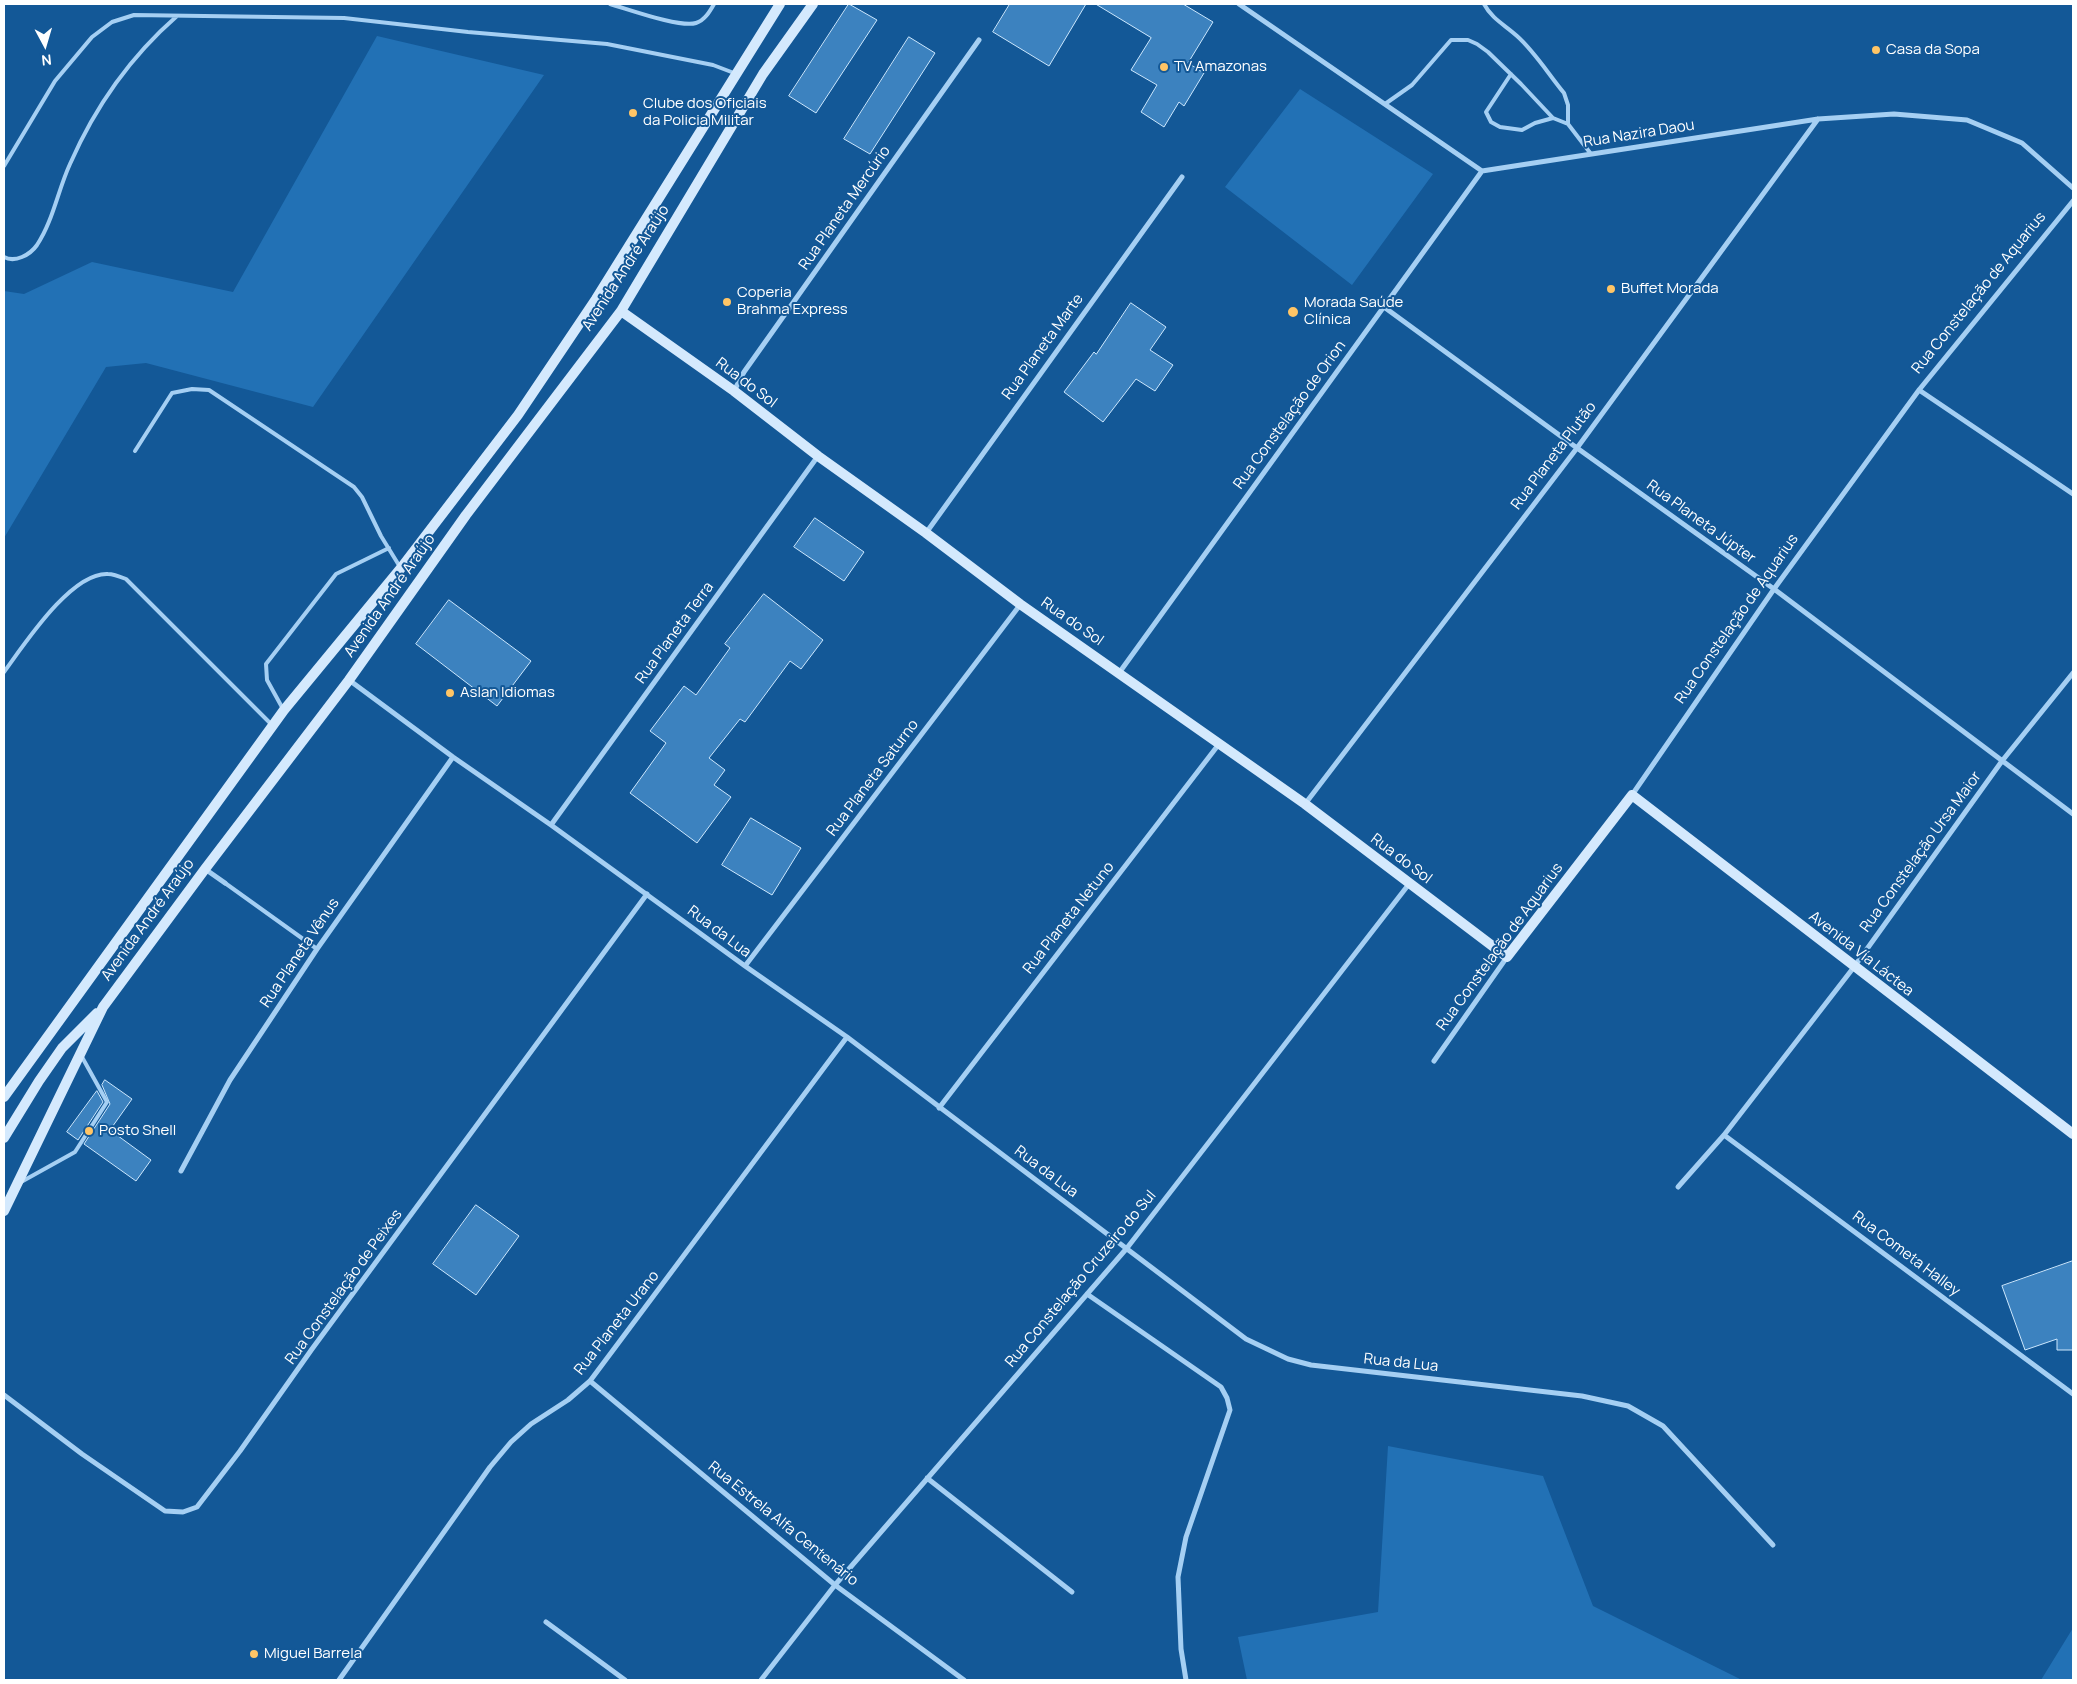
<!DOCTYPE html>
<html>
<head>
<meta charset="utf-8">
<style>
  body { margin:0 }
  #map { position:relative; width:2077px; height:1684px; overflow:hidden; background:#135897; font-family:Manrope,sans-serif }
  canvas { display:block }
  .frame { position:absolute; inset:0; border:5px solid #fff; pointer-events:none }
  .north { position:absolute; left:20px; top:20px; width:50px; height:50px; -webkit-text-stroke:4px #135897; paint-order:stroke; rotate:174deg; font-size:14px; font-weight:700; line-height:20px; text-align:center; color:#fff }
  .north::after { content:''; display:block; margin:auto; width:18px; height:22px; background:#fff; clip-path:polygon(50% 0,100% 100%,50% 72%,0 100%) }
</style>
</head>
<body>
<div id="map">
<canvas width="2077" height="1684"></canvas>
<div class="frame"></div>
<div class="north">N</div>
</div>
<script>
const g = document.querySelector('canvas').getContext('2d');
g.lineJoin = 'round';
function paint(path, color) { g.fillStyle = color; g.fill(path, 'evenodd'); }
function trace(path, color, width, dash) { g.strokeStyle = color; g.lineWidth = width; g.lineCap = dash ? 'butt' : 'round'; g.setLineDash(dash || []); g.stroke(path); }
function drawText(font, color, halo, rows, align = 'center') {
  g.font = font + ' Manrope,sans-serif'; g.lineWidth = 4; g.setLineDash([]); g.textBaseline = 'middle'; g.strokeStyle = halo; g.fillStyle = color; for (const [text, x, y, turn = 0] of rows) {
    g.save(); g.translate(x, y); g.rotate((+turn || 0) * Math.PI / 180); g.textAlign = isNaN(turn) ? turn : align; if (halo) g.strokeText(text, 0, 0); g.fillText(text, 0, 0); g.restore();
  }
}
const green = new Path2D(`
  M377,36L544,75L313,407L146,363L106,367L4,538V291L24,294L92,262L233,292Z
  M1300,89L1433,174L1352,285L1225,187Z
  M1388,1446L1543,1476L1593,1606L1742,1680H1247L1238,1637L1378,1612Z
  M2073,1628V1680H2041Z`);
const building = new Path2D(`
  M849,4L877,20L816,113L789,96Z
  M1010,4H1086L1049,66L993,32Z
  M1096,4H1183L1213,22L1188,63L1204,73L1184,106L1179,102L1164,127L1141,112L1157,85L1131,70L1151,38Z
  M909,37L935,53L870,154L844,139Z
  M1131,303L1166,327L1150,350L1173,365L1155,391L1136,379L1103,422L1064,392L1094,352L1096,354Z
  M815,518L864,552L844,581L794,547Z
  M764,594L823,640L801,669L790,661L745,722L740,719L709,758L725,770L714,785L731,797L697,843L630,793L666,743L650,731L684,686L696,695L730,648L725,644Z
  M449,600L531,661L497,706L416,644Z
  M751,818L801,848L772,895L722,865Z
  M105,1080L132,1099L110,1130L151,1160L136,1181L84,1144L110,1104L102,1085Z
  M97,1091L103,1102L78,1140L67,1132Z
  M476,1205L519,1236L476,1295L433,1264Z
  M2073,1261V1350H2057V1339L2025,1350L2002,1286Z`);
const lane = new Path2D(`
  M610,4C628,9 680,28 696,23C705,20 710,11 714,4
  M1484,4C1492,19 1505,25 1517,36C1535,52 1549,75 1564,93L1568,105V124
  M1511,74L1486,112L1491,122L1500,127L1522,130L1535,123L1553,118
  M1385,104L1412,85L1451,40H1468L1477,44L1488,52L1521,84L1553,118L1568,124L1591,154
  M4,166L55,81L92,37L112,22L134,15L344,18L468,32L607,44L713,65L734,73
  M4,257C15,263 30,255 37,245C53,221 58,190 70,164C95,107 130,57 177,16
  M135,451L172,393L192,389L209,390L354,487L362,497L381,536L400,567
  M4,672C24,645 71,572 108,574C113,574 121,577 126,579L273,726
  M283,709L267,680L266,664L336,574L389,548
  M225,883L317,949
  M21,1182L75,1152L107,1102L82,1057`);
const street = new Path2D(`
  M1239,4L1482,171L1818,119L1894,114L1967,120L2022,143L2073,188
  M1384,307L1577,448L1774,589L2073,814
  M1919,390L2073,494
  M734,391L744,372L979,40
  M926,533L1182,177
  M1119,673L1482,171
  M349,680L453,757L551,825L745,966L847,1037L1246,1339L1288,1359L1311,1365L1582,1396L1628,1406L1663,1426L1773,1545
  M1632,795L1774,589L1919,390L2073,201
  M1305,804L1577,448L1818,119
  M551,825L818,456
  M205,869L225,883
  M745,966L1020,605
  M1434,1061L1507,957
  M939,1108L1219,744
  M1724,1135L2073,1394
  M181,1171L230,1080L317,949L453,757
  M1678,1187L1724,1135L1854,967L2002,761L2073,673
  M1087,1294L1221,1387L1227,1398L1230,1410L1186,1537L1178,1577L1181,1649L1186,1680
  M590,1381L835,1585L964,1680
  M4,1395L82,1454L165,1511L183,1512L197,1507L240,1451L312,1349L647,894
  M927,1478L1072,1592
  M546,1622L625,1680
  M339,1680L490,1467L511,1442L531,1424L568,1400L590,1381L847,1037
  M761,1680L835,1585L1127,1248L1409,884`);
const secondary = new Path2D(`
  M621,311L734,391L818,456L926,533L1020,604L1305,804L1507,957L1632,795L2073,1134
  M4,1097L284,710L401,568L518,415L596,299L780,4
  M4,1138L39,1081L62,1048L97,1013
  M4,1211L103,1007L205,869L349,680L466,515L621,311L763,74L813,4`);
const markers = [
  [1876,50,5,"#ffc566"],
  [1164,67,5,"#ffc566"],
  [633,113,5,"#ffc566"],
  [1611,289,5,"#ffc566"],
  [727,302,5,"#ffc566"],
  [1293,312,6,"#ffc566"],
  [450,693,5,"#ffc566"],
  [89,1131,5,"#ffc566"],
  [254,1654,5,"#ffc566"]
];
const poiNames = [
  ["Casa da Sopa",1886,50],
  ["TV Amazonas",1174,67],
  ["Clube dos Oficiais",643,104],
  ["da Policia Militar",643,121],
  ["Buffet Morada",1621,289],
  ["Coperia",737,293],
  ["Brahma Express",737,310],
  ["Morada Saúde",1304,303],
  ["Clínica",1304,320],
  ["Aslan Idiomas",460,693],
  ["Posto Shell",99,1131],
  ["Miguel Barrela",264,1654]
];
const streetNames = [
  ["Rua Nazira Daou",1639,134,-9],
  ["Rua Planeta Mercúrio",845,208,-55],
  ["Avenida André Araújo",626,268,-57],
  ["Rua Constelação de Aquarius",1979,293,-51],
  ["Rua Planeta Marte",1043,347,-54],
  ["Rua do Sol",746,383,37],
  ["Rua Constelação de Orion",1290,415,-54],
  ["Rua Planeta Plutão",1554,456,-53],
  ["Rua Planeta Júpter",1701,522,36],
  ["Avenida André Araújo",390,596,-55],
  ["Rua Constelação de Aquarius",1737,619,-55],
  ["Rua do Sol",1072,622,35],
  ["Rua Planeta Terra",675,633,-54],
  ["Rua Planeta Saturno",873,778,-53],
  ["Rua Constelação Ursa Maior",1921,852,-54],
  ["Rua do Sol",1401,859,37],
  ["Rua Planeta Netuno",1069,918,-52],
  ["Avenida André Araújo",148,920,-54],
  ["Rua da Lua",719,932,37],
  ["Rua Constelação de Aquarius",1500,947,-54],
  ["Rua Planeta Vênus",300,953,-56],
  ["Avenida Vía Láctea",1861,954,38],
  ["Rua da Lua",1046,1172,37],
  ["Rua Cometa Halley",1906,1254,37],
  ["Rua Constelação Cruzeiro do Sul",1081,1279,-50],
  ["Rua Constelação de Peixes",344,1287,-54],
  ["Rua Planeta Urano",617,1323,-52],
  ["Rua da Lua",1401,1363,6],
  ["Rua Estrela Alfa Centenário",783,1524,39]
];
paint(green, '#2271b5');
paint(building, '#3c82bf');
trace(building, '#cce7fd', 1);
trace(lane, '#a5cff3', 4);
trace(street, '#a5cff3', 5);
trace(secondary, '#d4e9fd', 10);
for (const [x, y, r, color] of markers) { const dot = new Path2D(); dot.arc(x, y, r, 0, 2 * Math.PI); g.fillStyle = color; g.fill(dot); trace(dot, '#135897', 2); }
drawText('15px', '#fff', '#135897', poiNames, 'left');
drawText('15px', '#fff', '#135897', streetNames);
</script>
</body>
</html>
